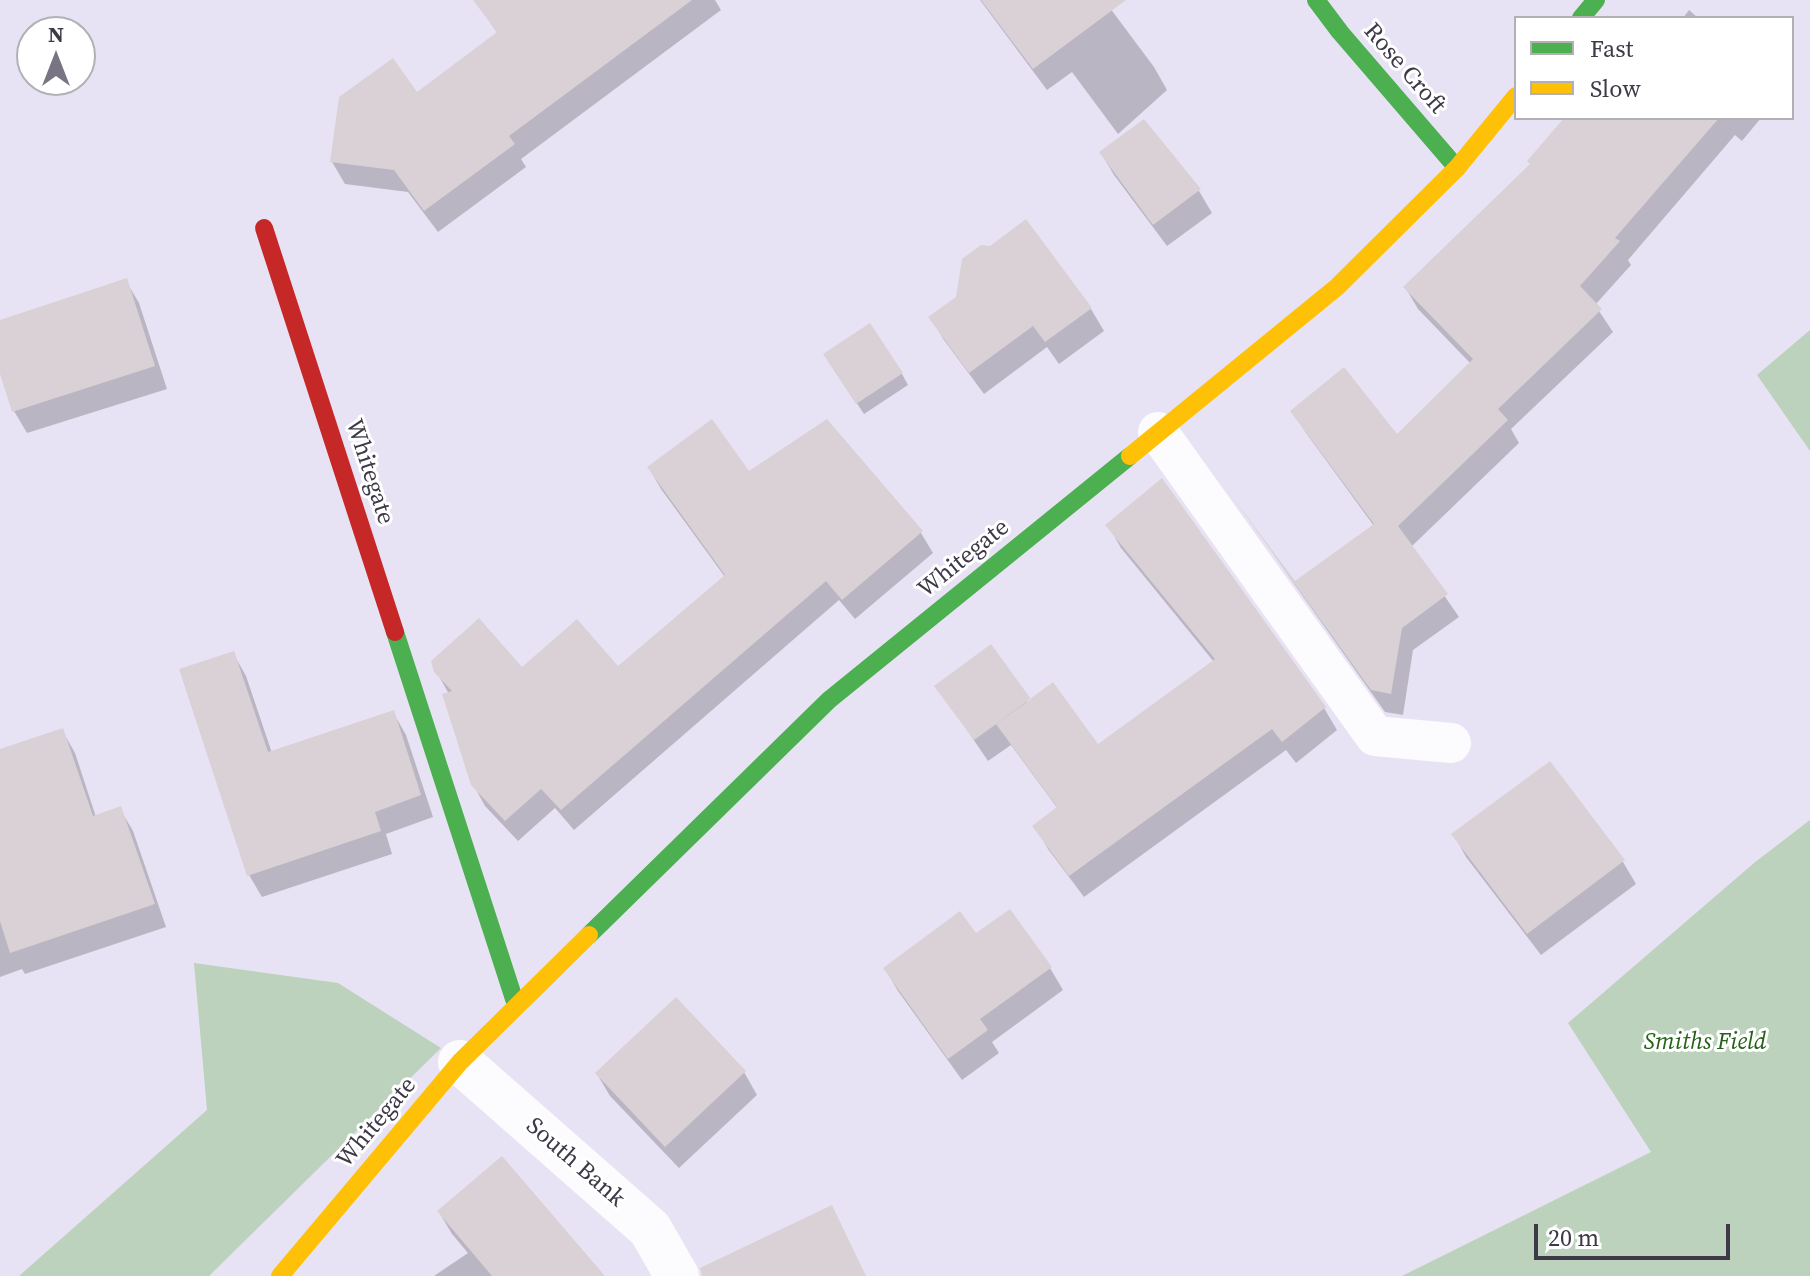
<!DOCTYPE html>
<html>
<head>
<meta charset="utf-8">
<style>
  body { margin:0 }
  #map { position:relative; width:1810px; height:1276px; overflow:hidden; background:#e8e3f4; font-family:"Source Serif 4",serif }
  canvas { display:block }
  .legend { position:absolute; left:1514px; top:16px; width:280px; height:104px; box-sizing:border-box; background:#fff; border:2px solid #b1b0b5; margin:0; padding:10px 14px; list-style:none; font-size:24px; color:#3d3946 }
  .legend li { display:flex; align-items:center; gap:16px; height:40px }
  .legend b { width:40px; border:2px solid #b1b0b5 }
  .north { position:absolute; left:16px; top:16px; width:80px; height:80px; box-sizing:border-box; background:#fff; border:2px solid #b1b0b5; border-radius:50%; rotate:0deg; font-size:22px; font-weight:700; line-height:32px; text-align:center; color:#3d3946 }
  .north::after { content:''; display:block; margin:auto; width:28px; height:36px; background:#797483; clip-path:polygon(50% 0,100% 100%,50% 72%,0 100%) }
  .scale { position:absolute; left:1534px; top:1224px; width:196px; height:36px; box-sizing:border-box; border:4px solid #3d3946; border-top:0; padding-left:10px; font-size:24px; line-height:28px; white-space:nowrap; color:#3d3946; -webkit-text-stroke:6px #fff; paint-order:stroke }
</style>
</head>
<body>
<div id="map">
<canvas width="1810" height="1276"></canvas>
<ul class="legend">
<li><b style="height:10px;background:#4caf50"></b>Fast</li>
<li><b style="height:10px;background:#ffc107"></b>Slow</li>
</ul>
<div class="north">N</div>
<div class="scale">20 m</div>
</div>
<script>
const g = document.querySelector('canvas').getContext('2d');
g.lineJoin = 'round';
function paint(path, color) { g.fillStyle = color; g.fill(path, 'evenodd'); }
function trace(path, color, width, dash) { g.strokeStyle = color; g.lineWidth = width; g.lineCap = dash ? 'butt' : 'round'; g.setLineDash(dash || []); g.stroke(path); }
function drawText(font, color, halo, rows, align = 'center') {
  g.font = font + ' "Source Serif 4",serif'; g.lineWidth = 6; g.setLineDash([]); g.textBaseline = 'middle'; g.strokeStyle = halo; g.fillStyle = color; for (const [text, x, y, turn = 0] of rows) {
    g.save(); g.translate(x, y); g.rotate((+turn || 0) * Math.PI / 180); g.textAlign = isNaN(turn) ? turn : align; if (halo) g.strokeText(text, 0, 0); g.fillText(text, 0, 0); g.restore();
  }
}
const green = new Path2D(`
  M1810,330V451L1757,375Z
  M1810,820V1276H1402L1651,1152L1568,1023L1754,863Z
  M194,963L338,983L441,1048L209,1276H19L207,1110Z`);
const shadow = new Path2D(`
  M475,0H715L721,10L521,159L526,167L438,232L408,192L345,184L332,162L498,34Z
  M980,0H1104L1154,67L1167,90L1118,134L1072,72L1047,90Z
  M1689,10L1698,18H1683Z
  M1599,118H1761L1742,141L1735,135L1628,260L1631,265L1595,305L1613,332L1511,429L1519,443L1411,547L1459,617L1413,650L1403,715L1385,712L1273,554L1295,584L1374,526L1306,433L1293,412L1397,437L1471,364L1418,309L1405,287Z
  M1144,122L1199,191L1212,213L1167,246L1114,175L1101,153Z
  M126,281L139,303L167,389L27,433L14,411L0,367V322Z
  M958,299L1091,309L1104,331L1059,364L1047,347L984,394L944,340L931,318Z
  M832,366L902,374L908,385L864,414Z
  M827,422L921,533L933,553L855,619L839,600L574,830L555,808L518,841L485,806L473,784L449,694L436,671L618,668L725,577L661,489L649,468L749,474Z
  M1108,525L1324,708L1337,730L1296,763L1286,750L1084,897L1048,849L1035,826L1058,809L1011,745L988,761L937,686L1030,702L1098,747L1214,662L1121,548Z
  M233,653L246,676L272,753L393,712L406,735L433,817L386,834L392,854L262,897L249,875Z
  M62,730L75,753L96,817L120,809L133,831L166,927L25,974L22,969L0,977V751Z
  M1549,763L1623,862L1636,884L1541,955L1466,857L1454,835Z
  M976,936L1050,968L1063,990L992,1042L999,1053L962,1080L898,991L885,969Z
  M744,1072L757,1095L679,1168L610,1096L597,1074Z
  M439,1212L597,1276H434L468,1253L452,1234Z`);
const building = new Path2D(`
  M473,0H692L509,136L515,144L424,211L394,170L330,162L339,97L393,58L417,92L497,32Z
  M981,0H1126L1033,69Z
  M1564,118H1719L1615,238L1620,241L1580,286L1602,309L1498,409L1508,420L1398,526L1448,594L1402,628L1391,694L1371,690L1228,491L1295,581L1374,524L1290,411L1344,367L1397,434L1473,359L1403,287L1530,164L1527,161Z
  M1144,119L1201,189L1153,225L1099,152Z
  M1026,219L1092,308L1045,342L1033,326L969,373L928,317L956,297L962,259L981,245L990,246Z
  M127,278L155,366L12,412L0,374V320Z
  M870,323L903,373L856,404L823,354Z
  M712,419L749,471L827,419L923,531L842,600L826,581L561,810L541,789L505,821L471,785L442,694L452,691L434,672L431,661L479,618L522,667L577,619L618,666L725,575L647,467Z
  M1162,478L1326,707L1282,742L1272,729L1069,876L1032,826L1057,807L996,724L1053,682L1098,744L1215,659L1105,525Z
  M991,644L1031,699L974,740L934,686Z
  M234,651L268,752L394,710L421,795L375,812L381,831L247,876L179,669Z
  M63,728L93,816L121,806L155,904L10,953L0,921V749Z
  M1550,761L1625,860L1527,934L1451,834Z
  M1010,909L1052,967L980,1019L988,1030L948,1059L883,968L960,911L976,933Z
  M676,997L746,1071L665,1147L595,1073Z
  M502,1156L605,1276H492L437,1211Z
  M832,1205L866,1276H702L700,1268Z`);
const lane = new Path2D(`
  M1158,432L1375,736L1451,743`);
const street = new Path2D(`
  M460,1062L650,1229L677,1276`);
const fast = new Path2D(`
  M1316,0L1340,32L1457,168
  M1581,18L1596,0
  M395,632L516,1005
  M589,935L829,700L1130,456`);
const slow = new Path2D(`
  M1130,456L1337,287L1457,168L1516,96
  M280,1276L460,1062L589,935`);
const jam = new Path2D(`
  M264,228L395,632`);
const streetNames = [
  ["Rose Croft",1404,69,49],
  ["Whitegate",369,472,72],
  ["Whitegate",964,559,-39],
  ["Whitegate",377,1123,-50],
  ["South Bank",575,1163,41]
];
const parkNames = [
  ["Smiths Field",1705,1043]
];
paint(green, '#bcd2bc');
paint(shadow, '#0003');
paint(building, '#d9d1d5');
trace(lane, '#fcfbfd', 40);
trace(street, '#fcfbfd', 44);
trace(fast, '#4caf50', 18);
trace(slow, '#ffc107', 18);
trace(jam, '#c62828', 18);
drawText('24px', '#3d3946', '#fff', streetNames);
drawText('italic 24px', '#246118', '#fff', parkNames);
</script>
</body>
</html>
